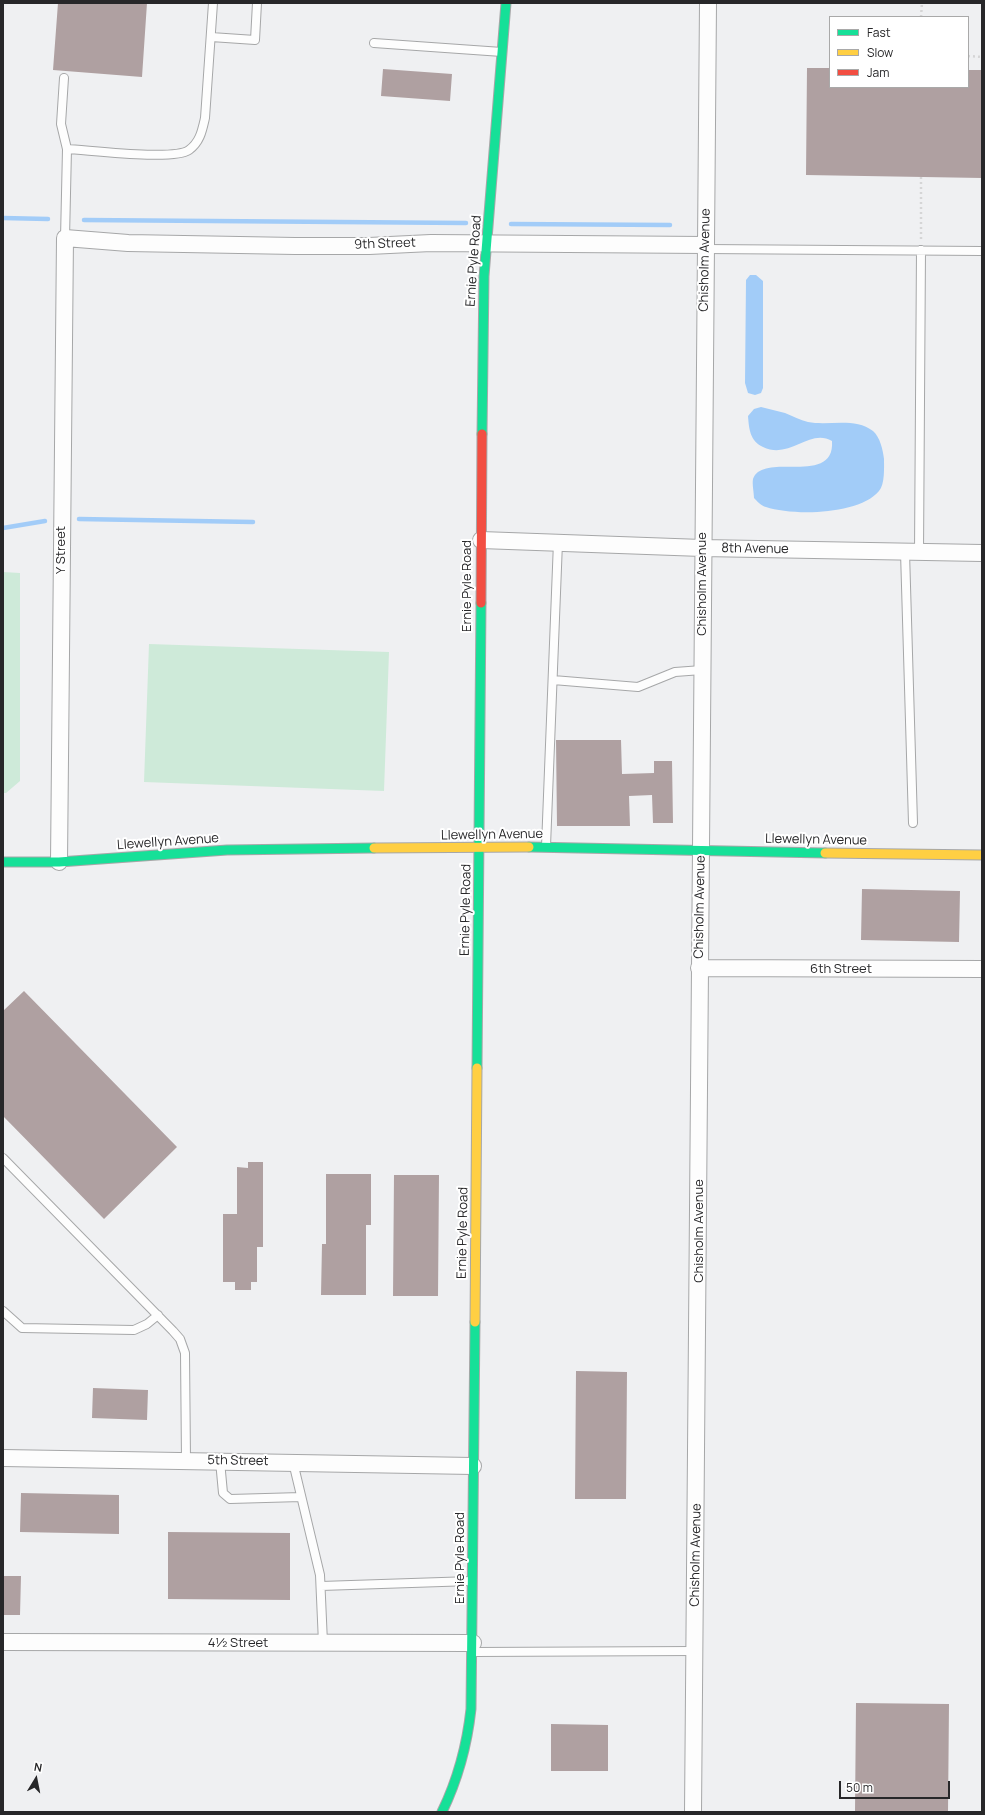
<!DOCTYPE html>
<html>
<head>
<meta charset="utf-8">
<style>
  body { margin:0 }
  #map { position:relative; width:985px; height:1815px; overflow:hidden; background:#eff0f2; font-family:Manrope,sans-serif }
  canvas { display:block }
  .frame { position:absolute; inset:0; border:4px solid #272729; pointer-events:none }
  .legend { position:absolute; left:829px; top:16px; width:140px; height:72px; box-sizing:border-box; background:#fff; border:1px solid #a9a9a9; margin:0; padding:5px 7px; list-style:none; font-size:12px; color:#272729 }
  .legend li { display:flex; align-items:center; gap:8px; height:20px }
  .legend b { width:20px; border:1px solid #a9a9a9 }
  .north { position:absolute; left:16px; top:1759px; width:40px; height:40px; -webkit-text-stroke:3px #fff; paint-order:stroke; rotate:10deg; font-size:11px; font-weight:700; line-height:16px; text-align:center; color:#272729 }
  .north::after { content:''; display:block; margin:auto; width:14px; height:18px; background:#272729; clip-path:polygon(50% 0,100% 100%,50% 72%,0 100%) }
  .scale { position:absolute; left:839px; top:1781px; width:111px; height:18px; box-sizing:border-box; border:2px solid #272729; border-top:0; padding-left:5px; font-size:12px; line-height:14px; white-space:nowrap; color:#272729; -webkit-text-stroke:3px #fff; paint-order:stroke }
</style>
</head>
<body>
<div id="map">
<canvas width="985" height="1815"></canvas>
<div class="frame"></div>
<ul class="legend">
<li><b style="height:5px;background:#16e098"></b>Fast</li>
<li><b style="height:5px;background:#ffcf43"></b>Slow</li>
<li><b style="height:5px;background:#f24e42"></b>Jam</li>
</ul>
<div class="north">N</div>
<div class="scale">50 m</div>
</div>
<script>
const g = document.querySelector('canvas').getContext('2d');
g.lineJoin = 'round';
function paint(path, color) { g.fillStyle = color; g.fill(path, 'evenodd'); }
function trace(path, color, width, dash) { g.strokeStyle = color; g.lineWidth = width; g.lineCap = dash ? 'butt' : 'round'; g.setLineDash(dash || []); g.stroke(path); }
function drawText(font, color, halo, rows, align = 'center') {
  g.font = font + ' Manrope,sans-serif'; g.lineWidth = 4; g.setLineDash([]); g.textBaseline = 'middle'; g.strokeStyle = halo; g.fillStyle = color; for (const [text, x, y, turn = 0] of rows) {
    g.save(); g.translate(x, y); g.rotate((+turn || 0) * Math.PI / 180); g.textAlign = isNaN(turn) ? turn : align; if (halo) g.strokeText(text, 0, 0); g.fillText(text, 0, 0); g.restore();
  }
}
const green = new Path2D(`
  M3,572L20,573V781L6,793H3Z
  M149,644L389,652L384,791L144,782Z`);
const water = new Path2D(`
  M750,275H756L763,281V388L761,393L755,395L748,393L745,383L746,280Z
  M761,407C769,409 777,411 785,413C793,416 800,420 808,422C829,426 855,417 873,431C880,437 883,450 884,459C884,467 885,484 879,491C859,515 793,516 766,507C761,506 757,501 754,498C754,493 752,484 753,479C763,451 835,487 832,441C809,428 790,460 763,447C750,441 749,429 748,416L754,409Z`);
const stream = new Path2D(`
  M3,218L48,219
  M84,220L466,223
  M511,224L670,225
  M79,519L253,522
  M3,528L45,521`);
const building = new Path2D(`
  M58,3H147L142,77L53,70Z
  M807,68H830V87H968V70H982V178L806,175Z
  M383,69L452,74L450,101L381,96Z
  M556,740H621L622,774L654,773V761H672L673,823H653L652,795L629,796L630,826H557Z
  M862,889L960,891L959,942L861,940Z
  M24,991L177,1147L104,1219L3,1116V1011Z
  M248,1162H263V1247H257V1282H251V1290H235V1282H223V1214H237V1167L248,1168Z
  M326,1174H371V1225H366V1295H321L322,1244H326Z
  M394,1175H439L438,1296H393Z
  M576,1371L627,1372L626,1499H575Z
  M93,1388L148,1390L147,1420L92,1418Z
  M21,1493L119,1495V1534L20,1532Z
  M168,1532L290,1533V1600L168,1599Z
  M3,1576H21L20,1615H3Z
  M856,1703L949,1704L948,1812H855Z
  M551,1724L608,1725V1771H551Z`);
const path = new Path2D(`
  M921,17L922,3
  M968,56L982,57
  M921,177V240`);
const lane = new Path2D(`
  M211,37L255,40L257,3
  M374,43L502,52
  M64,78L61,124L67,149L65,238
  M67,149C89,150 174,161 189,150C200,142 202,131 205,118L213,3
  M705,249L982,251
  M905,552L913,823
  M919,552L921,250
  M553,680L638,687L675,672L702,670
  M546,846L558,542
  M3,1158L173,1331L180,1339L185,1353L186,1460
  M3,1311L22,1328L134,1330L147,1324L158,1315
  M220,1461L223,1493L230,1499L301,1497
  M293,1462L320,1575L323,1643
  M321,1586L472,1581
  M474,1652L695,1651`);
const street = new Path2D(`
  M481,540L702,548L982,553
  M59,862L65,238L128,243L295,246H369L431,243L705,245
  M699,968L982,969
  M3,1458L473,1466
  M3,1642L473,1643
  M693,1812C699,1209 702,606 708,3`);
const fast = new Path2D(`
  M482,434L484,276L506,3
  M529,847L825,853
  M3,862H59L227,850L374,848
  M477,1068L481,603
  M442,1812C458,1779 467,1746 471,1709L475,1322`);
const slow = new Path2D(`
  M374,848L529,847
  M825,853L982,855
  M475,1322L477,1068`);
const jam = new Path2D(`
  M481,603L482,434`);
const streetNames = [
  ["9th Street",385,244,-2],
  ["Chisholm Avenue",705,260,-89],
  ["Ernie Pyle Road",474,261,-86],
  ["8th Avenue",755,549,1],
  ["Y Street",61,550,-90],
  ["Chisholm Avenue",702,584,-90],
  ["Ernie Pyle Road",467,586,-90],
  ["Llewellyn Avenue",492,835,-1],
  ["Llewellyn Avenue",816,840,1],
  ["Llewellyn Avenue",168,842,-4],
  ["Chisholm Avenue",700,907,-89],
  ["Ernie Pyle Road",466,910,-89],
  ["6th Street",841,969],
  ["Chisholm Avenue",699,1231,-90],
  ["Ernie Pyle Road",463,1233,-89],
  ["5th Street",238,1461,1],
  ["Chisholm Avenue",696,1555,-89],
  ["Ernie Pyle Road",460,1558,-90],
  ["4½ Street",238,1643]
];
paint(green, '#ceead9');
paint(water, '#a2ccf8');
trace(stream, '#a2ccf8', 4.5);
paint(building, '#afa0a1');
trace(lane, '#a6a7a8', 10);
trace(street, '#a6a7a8', 18);
trace(fast, '#a6a7a8', 11);
trace(slow, '#a6a7a8', 11);
trace(jam, '#a6a7a8', 11);
trace(path, '#d5d5d6', 2.5, [2, 3]);
trace(lane, '#fdfdfd', 8);
trace(street, '#fdfdfd', 16);
trace(fast, '#16e098', 9);
trace(slow, '#ffcf43', 9);
trace(jam, '#f24e42', 9);
drawText('13px', '#272729', '#fff', streetNames);
</script>
</body>
</html>
